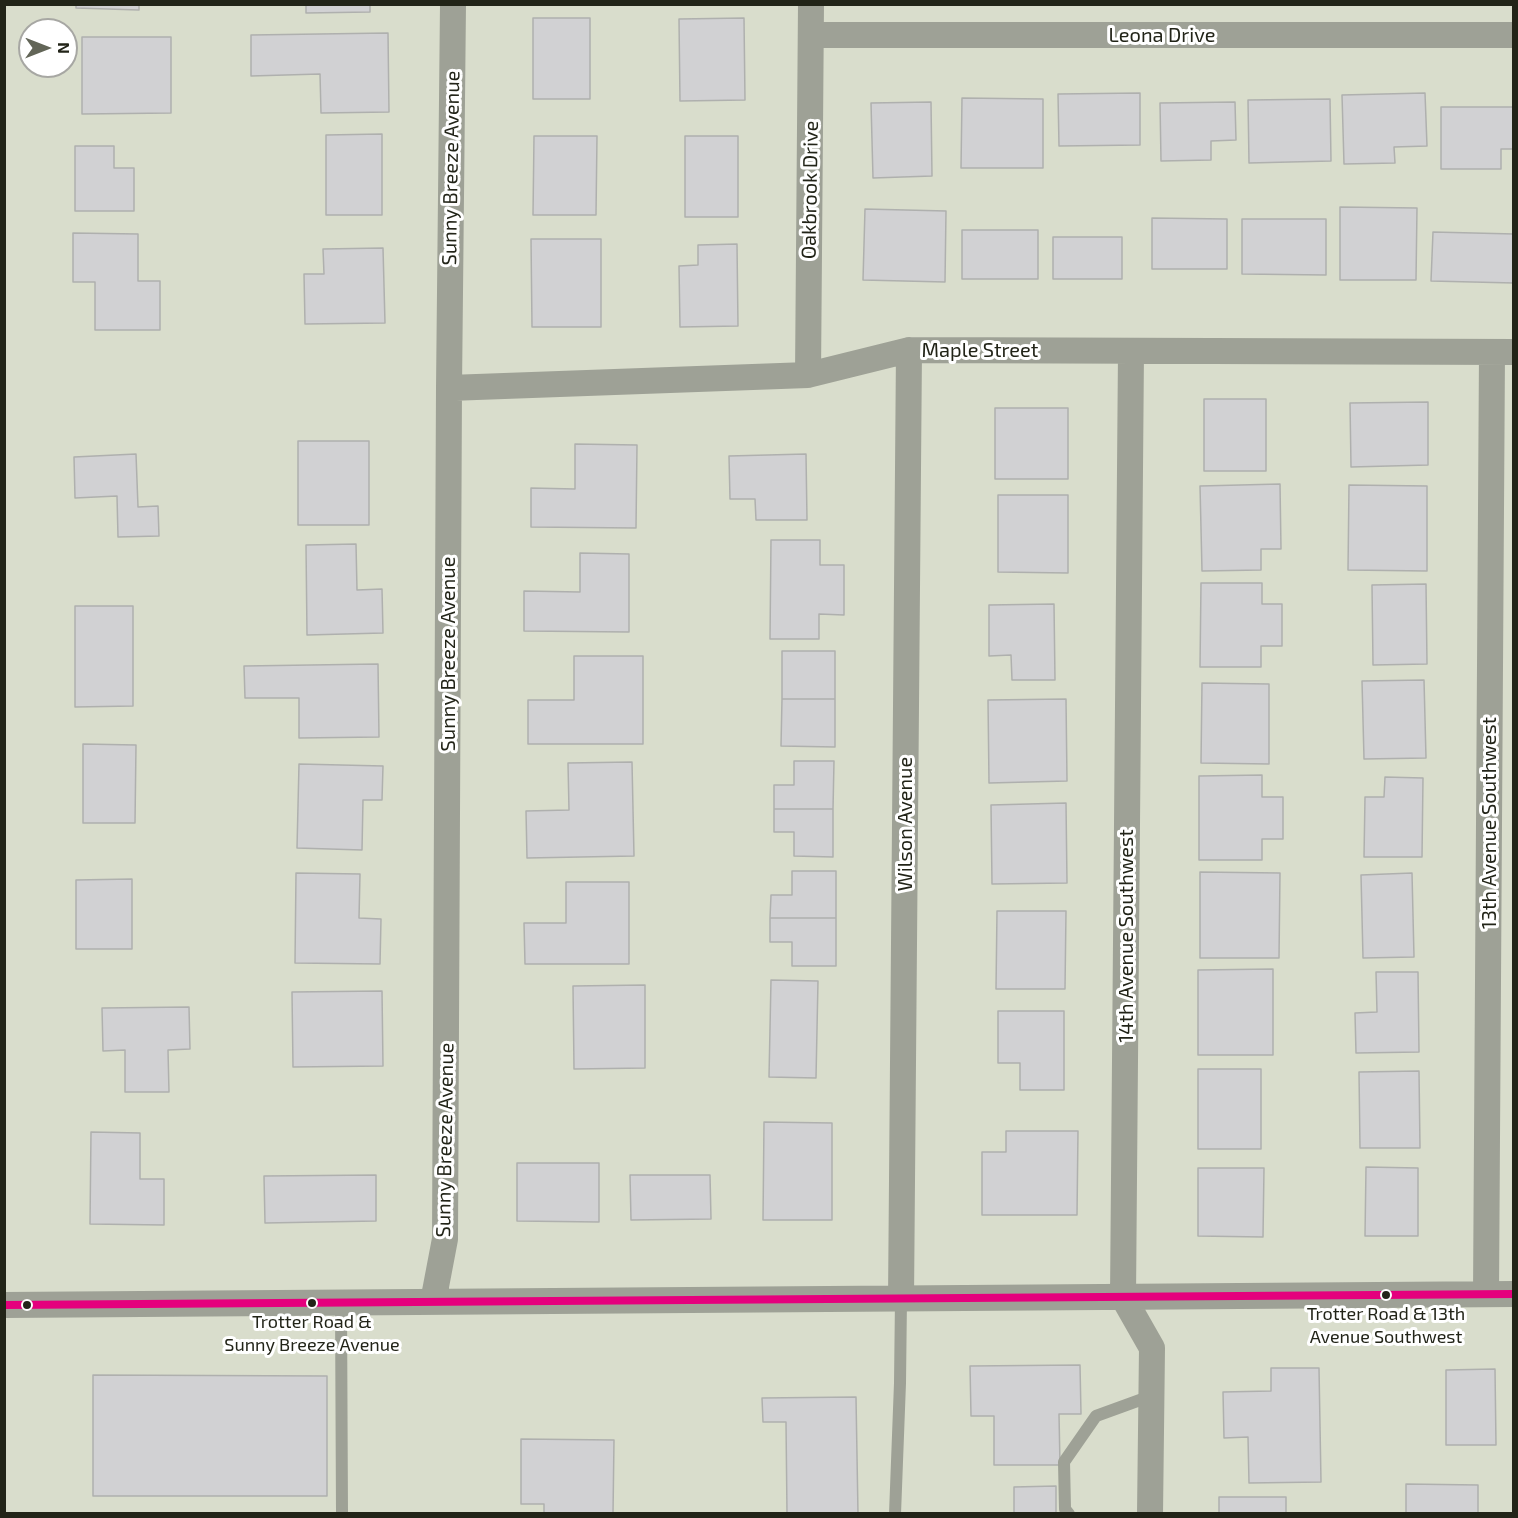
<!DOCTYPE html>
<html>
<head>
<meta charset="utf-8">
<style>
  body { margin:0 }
  #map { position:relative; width:1518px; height:1518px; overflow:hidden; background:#d9ddcc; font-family:"Exo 2",sans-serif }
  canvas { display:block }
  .frame { position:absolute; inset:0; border:6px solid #222418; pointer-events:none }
  .north { position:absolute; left:18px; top:18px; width:60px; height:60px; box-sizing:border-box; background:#fff; border:2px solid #a7a7a3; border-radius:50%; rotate:90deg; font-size:16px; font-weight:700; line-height:24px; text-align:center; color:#222418 }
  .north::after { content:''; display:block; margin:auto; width:21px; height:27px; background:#626557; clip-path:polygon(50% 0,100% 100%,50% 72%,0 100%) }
</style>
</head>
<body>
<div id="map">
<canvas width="1518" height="1518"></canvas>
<div class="frame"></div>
<div class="north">N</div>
</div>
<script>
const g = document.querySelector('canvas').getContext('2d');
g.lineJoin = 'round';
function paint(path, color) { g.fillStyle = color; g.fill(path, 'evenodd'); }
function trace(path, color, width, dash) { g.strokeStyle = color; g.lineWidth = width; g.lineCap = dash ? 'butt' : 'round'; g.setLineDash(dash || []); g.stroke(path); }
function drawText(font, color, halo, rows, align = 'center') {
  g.font = font + ' "Exo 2",sans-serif'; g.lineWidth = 6; g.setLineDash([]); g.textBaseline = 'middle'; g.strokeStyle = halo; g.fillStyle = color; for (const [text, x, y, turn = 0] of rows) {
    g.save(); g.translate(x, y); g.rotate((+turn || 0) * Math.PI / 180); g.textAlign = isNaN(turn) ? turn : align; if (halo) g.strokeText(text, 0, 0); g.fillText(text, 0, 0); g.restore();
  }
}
const building = new Path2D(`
  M76,4H139V10L76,8Z
  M306,4H370V12L306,13Z
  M533,18H590V99H533Z
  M744,18L745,100L680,101L679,19Z
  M388,33L389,112L321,113L320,74L251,76V35Z
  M82,37H171V113L82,114Z
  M1140,93V145L1059,146L1058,94Z
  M1425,93L1427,146L1394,147L1395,163L1344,164L1342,95Z
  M962,98L1043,99V168H961Z
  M1330,99L1331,161L1249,163L1248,100Z
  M931,102L932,176L873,178L871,103Z
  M1235,102L1236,140L1211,141V160L1161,161L1160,103Z
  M1441,107H1514V149H1501V169H1441Z
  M382,134V215H326V135Z
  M534,136H597L596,215H533Z
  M685,136H738V217H685Z
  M75,146H114V168H134V211H75Z
  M1340,207L1417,208L1416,280H1340Z
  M865,209L946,211L945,282L863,280Z
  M1152,218L1227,219V269H1152Z
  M1242,219H1326V275L1242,274Z
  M962,230H1038V279H962Z
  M1433,232L1514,234V283L1431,281Z
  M73,233L138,234V281H160V330H95V282H73Z
  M1053,237H1122V279H1053Z
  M531,239H601V327H532Z
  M737,244L738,326L680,327L679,266L698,265V245Z
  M383,248L385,323L305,324L304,274H324L323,249Z
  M1204,399H1266V471H1204Z
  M1428,402V465L1351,467L1350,403Z
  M995,408H1068V479H995Z
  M298,441H369V525H298Z
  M575,444L637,445L636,528L531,527V488L575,489Z
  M136,454L138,507L158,506L159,536L118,537L117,496L75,498L74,457Z
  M806,454L807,520H756L755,499H730L729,456Z
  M1280,484L1281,549H1261V570L1202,571L1200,486Z
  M1349,485L1427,486V571L1348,570Z
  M998,495H1068V573L998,572Z
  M771,540H820V565H844V615L819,614V639H770Z
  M356,544L357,590L382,589L383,633L307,635L306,545Z
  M580,553L629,554V632L524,631V591L580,592Z
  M1201,583H1262V604H1282V646H1261V667H1200Z
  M1426,584L1427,664L1373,665L1372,585Z
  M1054,604L1055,680H1012L1011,655L989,656V605Z
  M75,606H133V706L75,707Z
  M782,651H835V699H782Z
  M574,656H643V744H528V700H574Z
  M378,664L379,737L299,738V698H245L244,666Z
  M1424,680L1426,758L1364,759L1362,681Z
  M1202,683L1269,684V764L1201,763Z
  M782,699H835V747L781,746Z
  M1066,699L1067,781L989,783L988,700Z
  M83,744L136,745L135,823H83Z
  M794,761H834L833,809H774V785H794Z
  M632,762L634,856L527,858L526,811L569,810L568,763Z
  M299,764L383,766L382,800H363L362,850L297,848Z
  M1262,775V797H1283V839H1262V860H1199V776Z
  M1385,777L1423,778L1422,857H1364L1365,797H1384Z
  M1066,803L1067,883L992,884L991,805Z
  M774,809H833V857L794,856V832H774Z
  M792,871H836V918H770L771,895H792Z
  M1200,872L1280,873L1279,958H1200Z
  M296,873L360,874L359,918L381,919L380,964L295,963Z
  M1412,873L1414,957L1363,958L1361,875Z
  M132,879V949H76V880Z
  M566,882H629V964H525L524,923H566Z
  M997,911H1066L1065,989H996Z
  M770,918H836V966H792V942H770Z
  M1273,969V1055H1198V970Z
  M1376,972H1418L1419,1052L1356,1053L1355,1013L1377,1012Z
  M771,980L818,981L816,1078L769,1077Z
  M645,985V1068L574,1069L573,986Z
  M382,991L383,1066L293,1067L292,992Z
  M189,1007L190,1049L168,1050L169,1092H125V1050L103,1051L102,1008Z
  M998,1011H1064V1090H1020V1063H998Z
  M1198,1069H1261V1149H1198Z
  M1419,1071L1420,1148H1360L1359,1072Z
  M764,1122L832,1123V1220H763Z
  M1006,1131H1078L1077,1215H982V1152H1006Z
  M91,1132L140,1133V1179H164V1225L90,1224Z
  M517,1163H599V1222L517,1221Z
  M1366,1167L1418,1168V1236H1365Z
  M1198,1168H1264L1263,1237L1198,1236Z
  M376,1175V1221L265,1223L264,1176Z
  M630,1175H710L711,1219L631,1220Z
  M1080,1365L1081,1414H1059L1060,1465H994V1416H971L970,1366Z
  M1271,1368H1319L1321,1482L1249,1483L1248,1437L1224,1438L1223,1392L1271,1391Z
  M1495,1369L1496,1445H1446V1370Z
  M93,1375L327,1376V1496H93Z
  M856,1397L858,1514H787L786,1422H763L762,1398Z
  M521,1439L614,1440L613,1514H544V1504H521Z
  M1406,1484L1478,1485V1514H1406Z
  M1056,1486V1514H1014V1487Z
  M1219,1497H1286V1514H1219Z`);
const lane = new Path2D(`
  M341,1303L342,1514
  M895,1514L900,1383L901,1299
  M1069,1514L1065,1509L1064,1462L1096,1416L1151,1396`);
const street = new Path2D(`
  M811,35H1514
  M1131,351L1123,1297L1152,1348L1150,1514
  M808,375L811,4
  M449,388L808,375L909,350L1514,352
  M1486,1294L1492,352
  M901,1299L909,350
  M433,1302L445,1239L449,388L453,4
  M4,1305L1514,1294`);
const bus1 = new Path2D(`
  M4,1305L1514,1294`);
const markers = [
  [1386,1295,5,"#222418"],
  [312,1303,5,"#222418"],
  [27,1305,5,"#222418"]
];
const busNames = [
  ["Trotter Road & 13th",1386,1314],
  ["Avenue Southwest",1386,1337],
  ["Trotter Road &",312,1322],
  ["Sunny Breeze Avenue",312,1345]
];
const streetNames = [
  ["Leona Drive",1162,35],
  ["Sunny Breeze Avenue",451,168,-89],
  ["Oakbrook Drive",810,190,-89],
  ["Maple Street",980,350],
  ["Sunny Breeze Avenue",448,654,-90],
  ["13th Avenue Southwest",1489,823,-90],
  ["Wilson Avenue",905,824,-90],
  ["14th Avenue Southwest",1126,936,-90],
  ["Sunny Breeze Avenue",445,1140,-89]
];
paint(building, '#d1d1d3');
trace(building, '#afb0ae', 1.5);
trace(lane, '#9ea196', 12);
trace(street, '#9ea196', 26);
trace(bus1, '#e5007d', 8);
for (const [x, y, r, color] of markers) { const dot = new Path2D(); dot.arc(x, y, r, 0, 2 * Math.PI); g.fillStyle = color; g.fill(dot); trace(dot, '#fff', 2); }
drawText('18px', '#222418', '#fff', busNames);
drawText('20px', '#222418', '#fff', streetNames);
</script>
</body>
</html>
